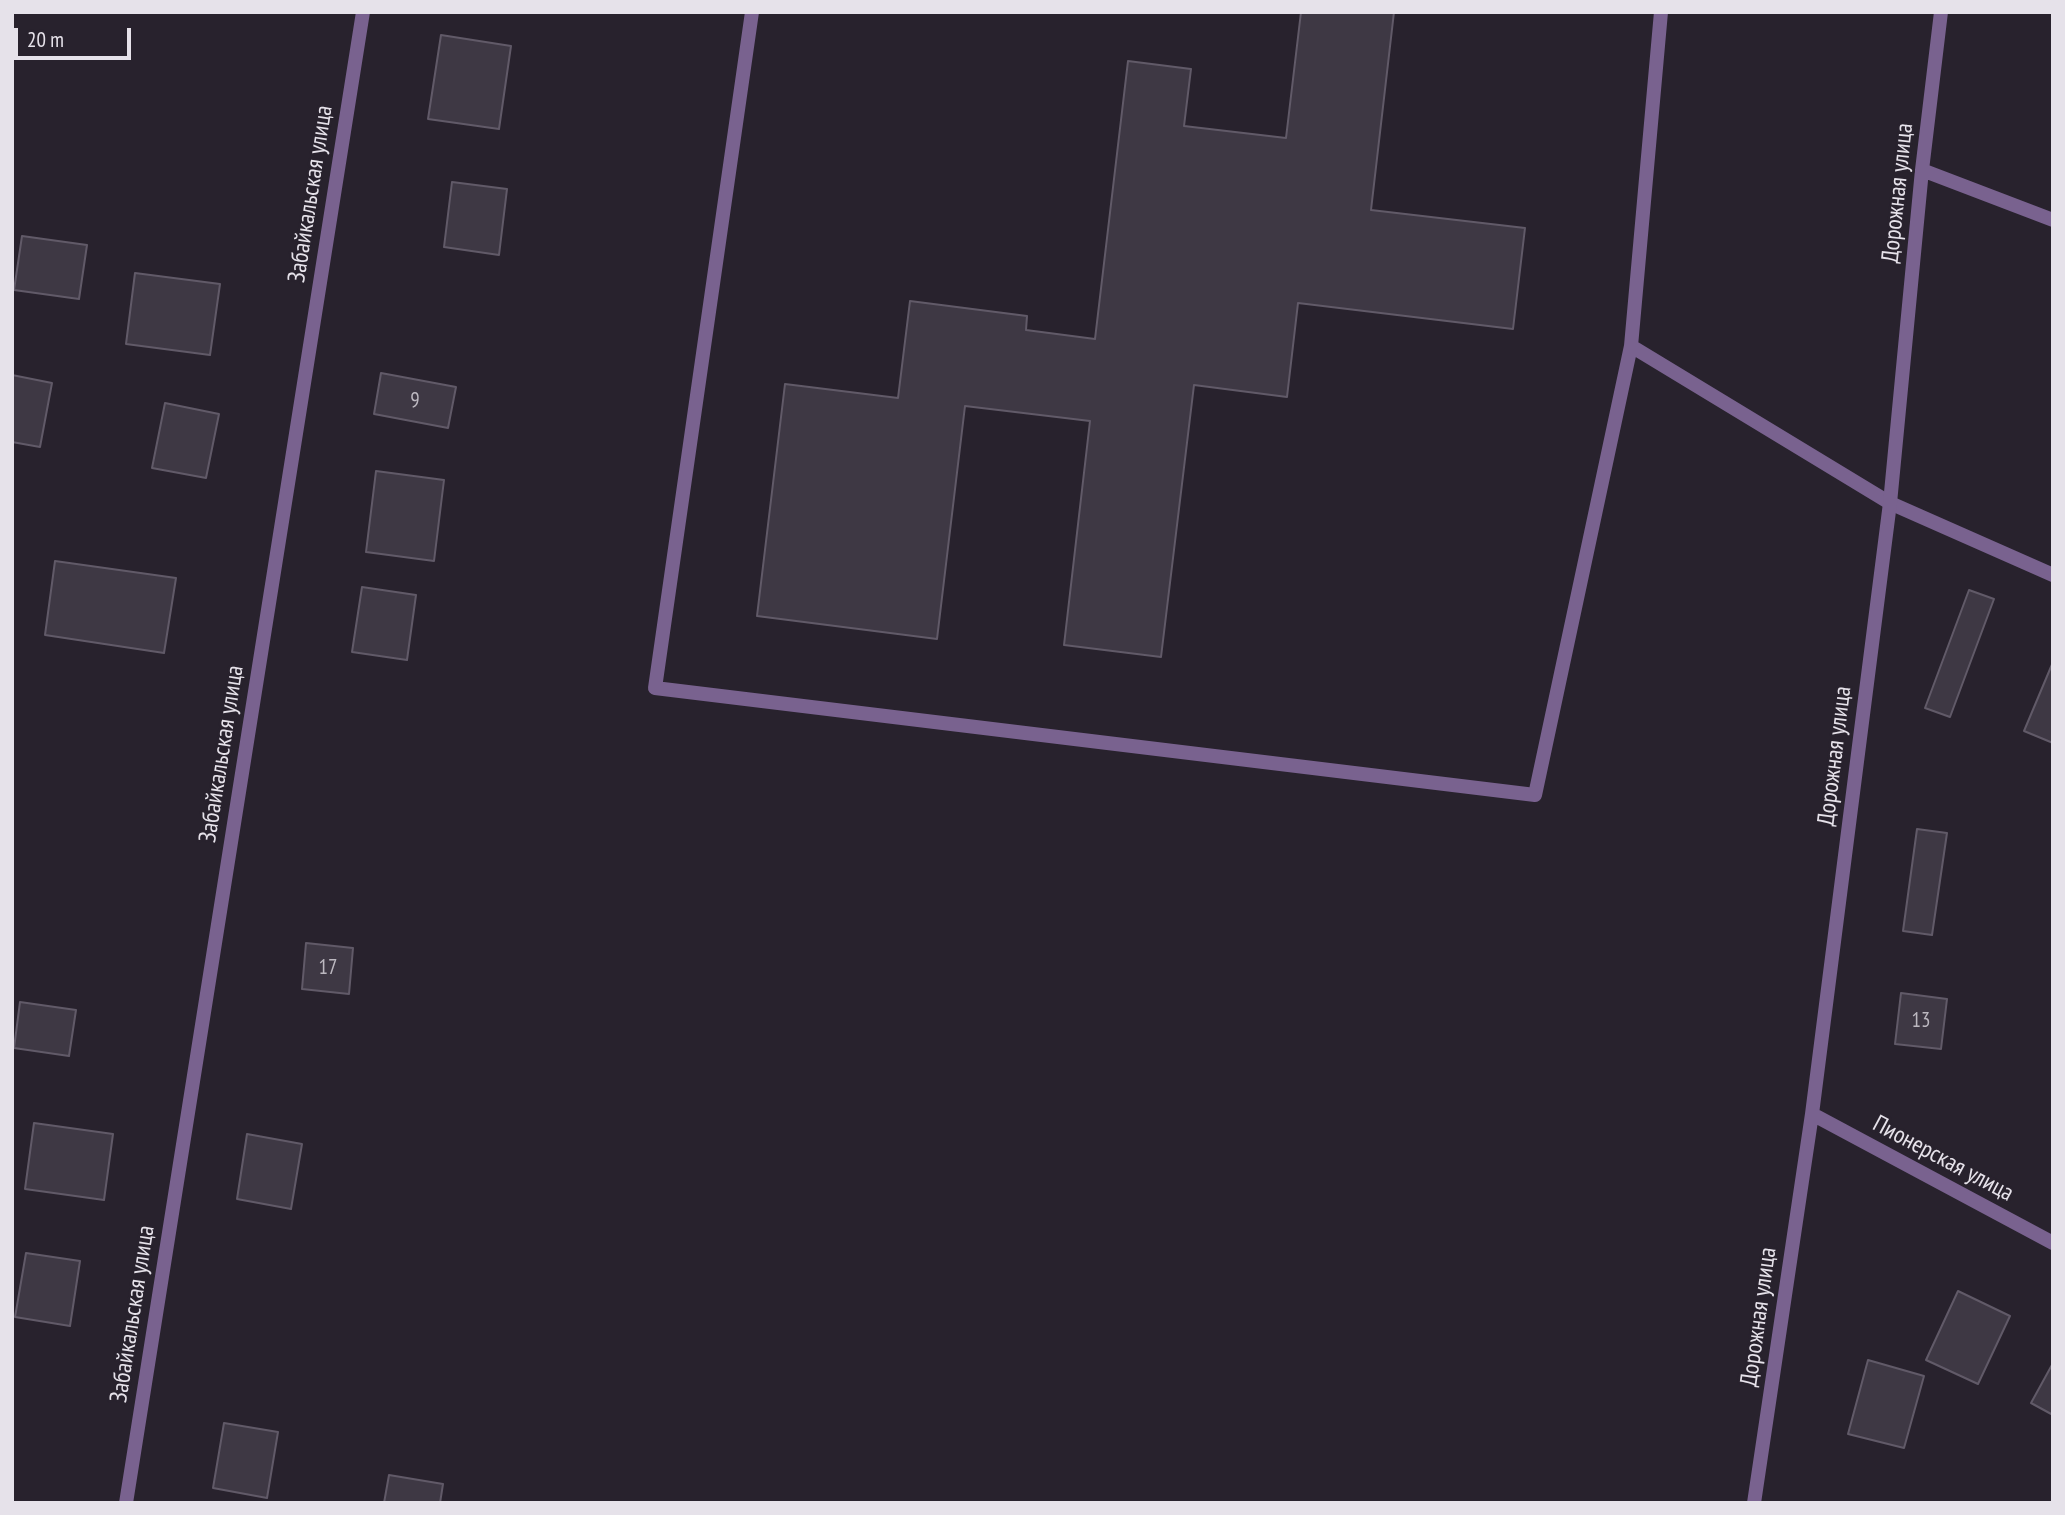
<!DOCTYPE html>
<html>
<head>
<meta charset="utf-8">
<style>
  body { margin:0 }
  #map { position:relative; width:2065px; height:1515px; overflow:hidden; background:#28222d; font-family:"PT Sans Narrow",sans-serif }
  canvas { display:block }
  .frame { position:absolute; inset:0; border:14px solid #e6e2ea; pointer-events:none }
  .scale { position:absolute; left:14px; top:28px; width:117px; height:32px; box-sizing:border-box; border:4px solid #e6e2ea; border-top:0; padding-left:9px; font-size:21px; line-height:24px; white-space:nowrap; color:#e6e2ea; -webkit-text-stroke:5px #28222d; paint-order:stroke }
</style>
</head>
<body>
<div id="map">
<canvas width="2065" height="1515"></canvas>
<div class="frame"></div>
<div class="scale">20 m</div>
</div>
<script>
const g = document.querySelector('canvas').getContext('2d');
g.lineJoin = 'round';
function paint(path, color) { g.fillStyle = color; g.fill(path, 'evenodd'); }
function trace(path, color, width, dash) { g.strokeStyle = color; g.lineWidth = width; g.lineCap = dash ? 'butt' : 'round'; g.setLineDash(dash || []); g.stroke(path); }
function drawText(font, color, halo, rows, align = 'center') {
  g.font = font + ' "PT Sans Narrow",sans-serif'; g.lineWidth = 5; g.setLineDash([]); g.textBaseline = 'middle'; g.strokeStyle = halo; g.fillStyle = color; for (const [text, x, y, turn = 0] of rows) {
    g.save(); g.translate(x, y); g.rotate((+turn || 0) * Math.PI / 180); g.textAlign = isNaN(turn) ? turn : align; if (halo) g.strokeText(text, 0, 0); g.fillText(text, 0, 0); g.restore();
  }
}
const building = new Path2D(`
  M1301,12H1394L1371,210L1525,228L1513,329L1298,303L1287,397L1194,385L1161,657L1064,645L1090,421L965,406L937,639L757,616L785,384L898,398L910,301L1027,316L1026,330L1095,339L1128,61L1191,69L1184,126L1286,138Z
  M441,35L511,46L499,129L428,119Z
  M452,182L507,189L499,255L444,247Z
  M22,236L87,245L79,299L14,290Z
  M135,273L220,284L210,355L126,344Z
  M381,373L456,387L448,428L374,414Z
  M12,375L52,383L40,447L12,442Z
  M165,403L219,414L206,478L152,468Z
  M376,471L444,480L434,561L366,552Z
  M55,561L176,578L164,653L45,635Z
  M362,587L416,595L407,660L352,652Z
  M1969,590L1994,599L1950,717L1925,708Z
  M2053,662V743L2024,731Z
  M1917,829L1947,833L1932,935L1903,931Z
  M306,943L353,948L349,994L302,989Z
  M1901,993L1947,999L1941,1049L1895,1044Z
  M20,1002L76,1010L69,1056L14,1048Z
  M34,1123L113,1134L104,1200L25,1189Z
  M247,1134L302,1144L291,1209L237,1199Z
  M26,1253L80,1261L70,1326L15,1317Z
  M1958,1291L2010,1316L1978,1384L1926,1360Z
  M1868,1360L1924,1376L1904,1448L1848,1434Z
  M2053,1363V1415L2031,1403Z
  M224,1423L278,1432L267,1498L213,1488Z
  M389,1475L443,1484L440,1503H384Z`);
const service = new Path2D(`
  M752,12L655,688L1535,795L1631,346L1661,12
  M1631,346L1890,503L2053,575`);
const minor = new Path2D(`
  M1922,170L2053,220
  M1812,1114L2053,1243
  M126,1503L363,12
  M1754,1503L1812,1114L1890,503L1922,170L1941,12`);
const numberNames = [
  ["9",415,401],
  ["17",328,968],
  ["13",1921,1021]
];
const streetNames = [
  ["Дорожная улица",1898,193,-84],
  ["Забайкальская улица",311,194,-81],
  ["Забайкальская улица",222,754,-81],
  ["Дорожная улица",1835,756,-83],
  ["Пионерская улица",1943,1159,28],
  ["Забайкальская улица",133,1314,-81],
  ["Дорожная улица",1759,1317,-82]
];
paint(building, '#3e3844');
trace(building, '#615a68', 2);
trace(service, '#79628f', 14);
trace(minor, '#79628f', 14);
drawText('21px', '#bcb8c0', null, numberNames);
drawText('24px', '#e6e2ea', '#28222d', streetNames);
</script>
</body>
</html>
